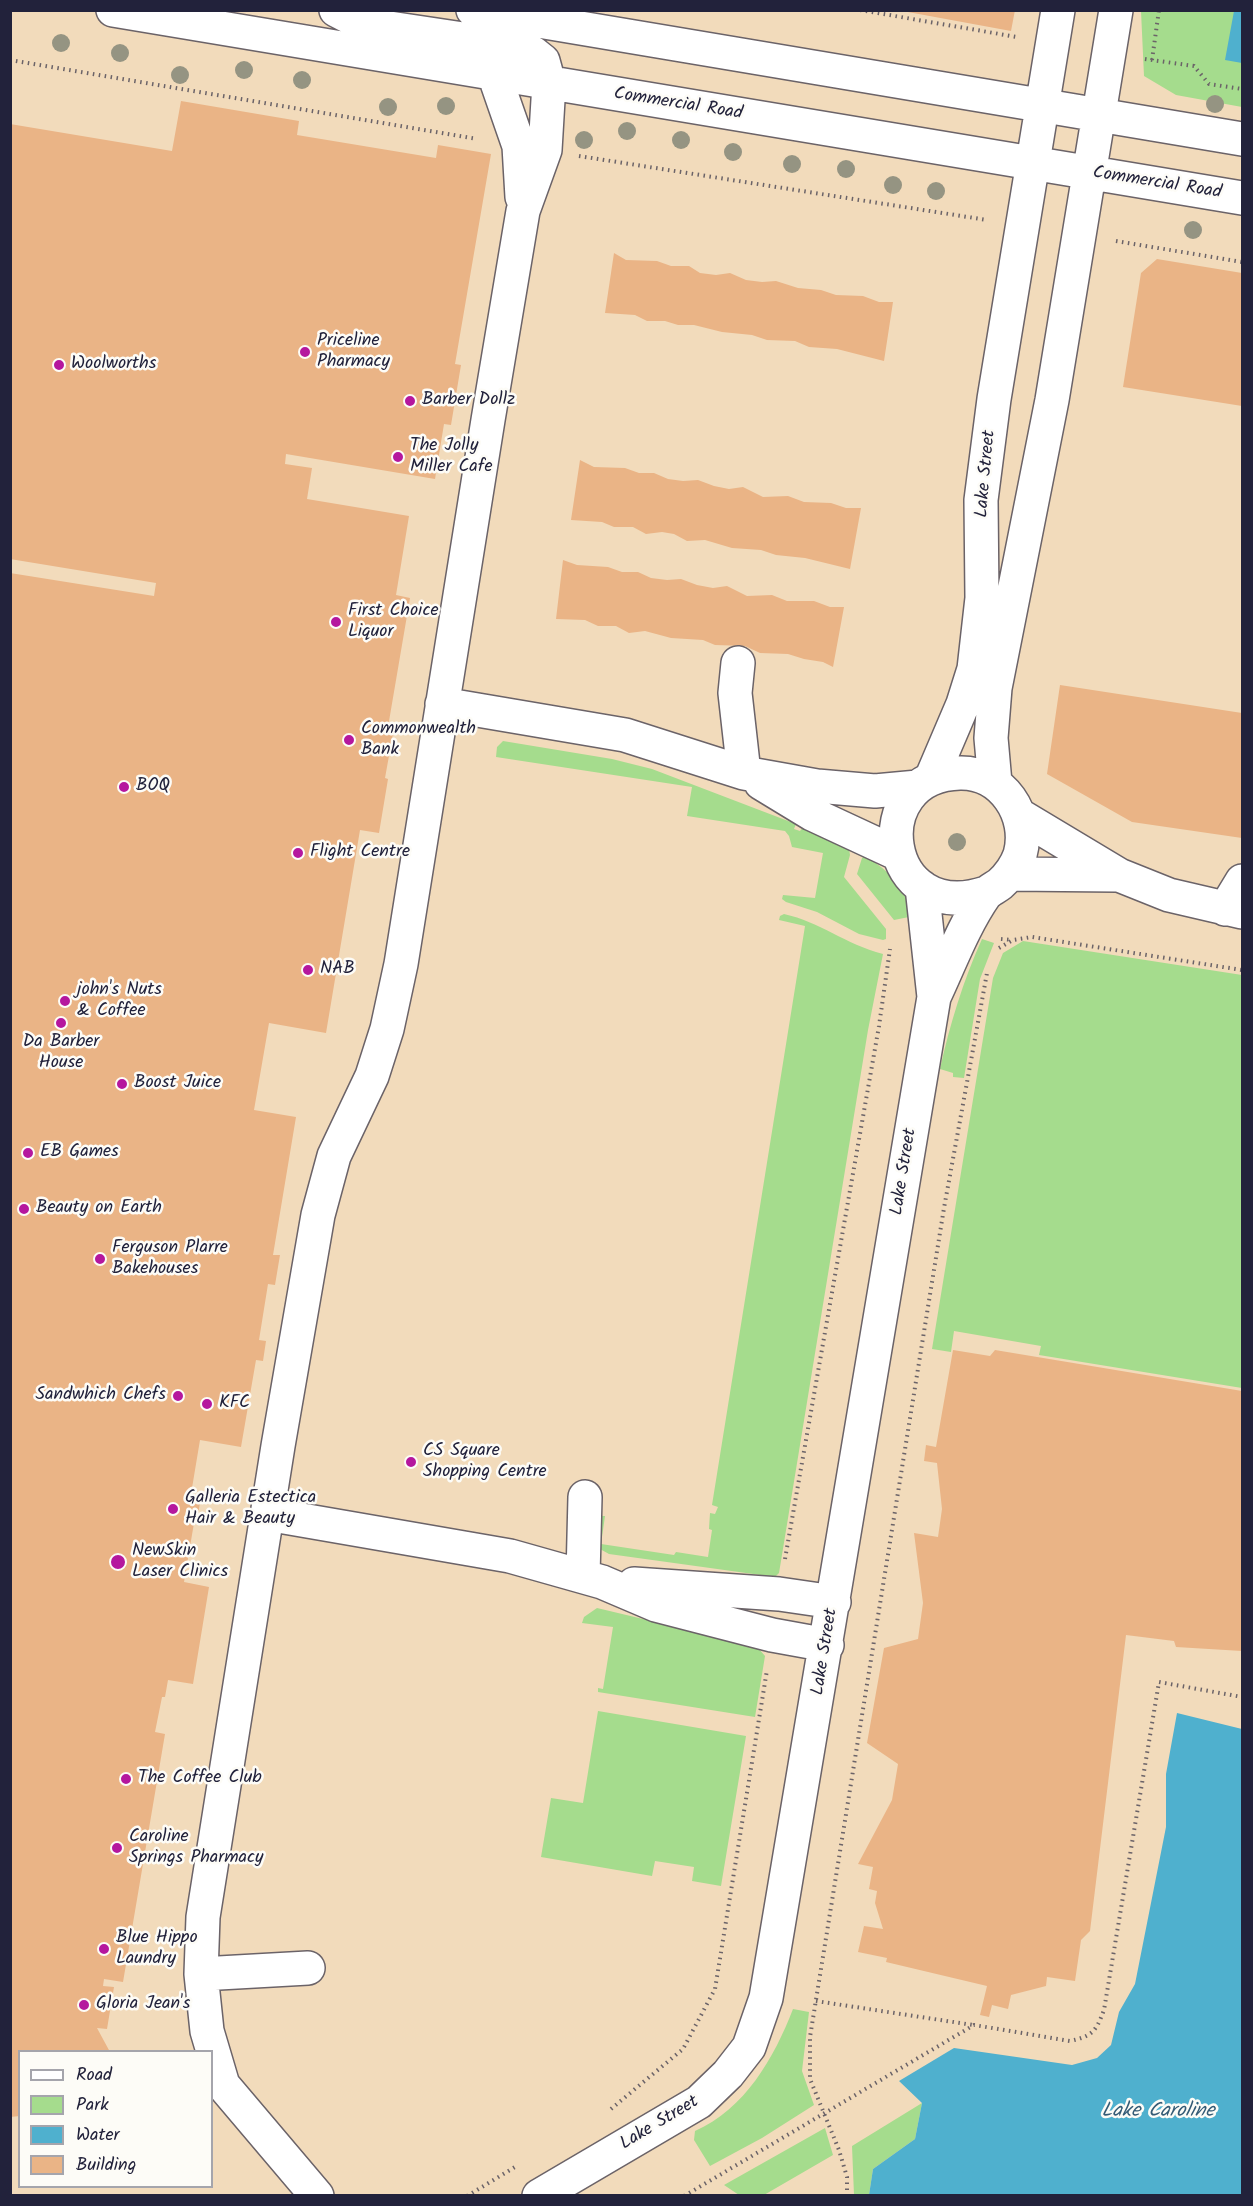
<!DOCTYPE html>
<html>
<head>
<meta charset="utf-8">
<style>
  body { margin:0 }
  #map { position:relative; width:1253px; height:2206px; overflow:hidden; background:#f2dbbb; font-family:Kalam,sans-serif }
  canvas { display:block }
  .frame { position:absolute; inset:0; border:12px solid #22223b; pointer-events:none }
  .legend { position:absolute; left:18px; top:2050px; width:195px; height:138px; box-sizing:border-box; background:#fdfcf7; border:2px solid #a5a5ac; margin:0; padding:8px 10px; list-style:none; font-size:18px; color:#22223b }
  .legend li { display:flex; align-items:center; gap:12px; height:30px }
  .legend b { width:30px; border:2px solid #a5a5ac }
</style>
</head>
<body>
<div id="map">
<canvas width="1253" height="2206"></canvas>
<div class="frame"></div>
<ul class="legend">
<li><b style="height:8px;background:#fff"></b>Road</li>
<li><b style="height:16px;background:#a5dc8d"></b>Park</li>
<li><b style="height:16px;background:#4fb0ce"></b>Water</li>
<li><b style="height:16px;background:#eab486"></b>Building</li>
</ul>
</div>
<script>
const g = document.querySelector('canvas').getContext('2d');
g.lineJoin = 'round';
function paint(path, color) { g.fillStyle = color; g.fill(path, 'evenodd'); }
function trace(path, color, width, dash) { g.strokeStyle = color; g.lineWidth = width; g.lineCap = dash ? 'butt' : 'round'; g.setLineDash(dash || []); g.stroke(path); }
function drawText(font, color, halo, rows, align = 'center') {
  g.font = font + ' Kalam,sans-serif'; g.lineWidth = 5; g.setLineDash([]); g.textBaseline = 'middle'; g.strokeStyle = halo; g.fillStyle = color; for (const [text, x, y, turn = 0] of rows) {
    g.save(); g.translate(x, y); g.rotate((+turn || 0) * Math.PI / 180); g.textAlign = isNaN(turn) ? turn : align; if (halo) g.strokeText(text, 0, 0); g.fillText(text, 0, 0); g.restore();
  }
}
const green = new Path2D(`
  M1141,11H1242V107L1176,95L1144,76Z
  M503,741L612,759L652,769L796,824L794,829L800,831L803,827L849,849L850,855L844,877L886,929V939L883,940L859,934L817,912L786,902L782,899L783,895L815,898L823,853L792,847L789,836L785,831L687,816L692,787L496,757L497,747Z
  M865,856C892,873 904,886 914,916L894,920L857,874L862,858Z
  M784,914C820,922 845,944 883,954L868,1030L779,1573L775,1577L609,1554L600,1549V1516H605L601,1544L674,1555L676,1552L708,1557L712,1530L709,1529L710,1513L715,1514L718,1507L712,1505L805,926L779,920L780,916Z
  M982,939L994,943L980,979L964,1078L953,1077V1073L940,1069C950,1024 963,981 982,939Z
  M1023,941L1242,975V1388L1039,1355L1041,1346L954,1331L951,1352L932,1349L993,978L1003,953Z
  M597,1608L727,1639L759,1649L765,1656L755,1717L598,1692V1688L603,1689L613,1627L582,1623L584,1617Z
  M598,1711L746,1736L721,1886L692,1881L694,1867L655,1861L652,1876L541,1857L551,1798L583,1803Z
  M793,2009L809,2012L802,2071L814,2105L762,2138L710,2166L694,2140L695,2131C745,2109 774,2058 793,2009Z
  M922,2103L915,2139L873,2169L869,2195H854L852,2146Z
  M825,2128L833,2155L764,2195H739L724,2185Z`);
const water = new Path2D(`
  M1234,11H1242V63L1225,60Z
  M1177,1713L1242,1729V2195H869L873,2169L915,2139L922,2103L899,2081L954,2048L1072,2065L1097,2058L1111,2045L1119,2012L1135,1984L1166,1827V1774Z`);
const building = new Path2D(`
  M897,10H1015L1011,31Z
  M181,101L299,121L297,135L436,158L438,145L491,154L455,364L461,365L451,425L444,424L435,479L286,454L285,464L312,468L307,499L409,516L396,595L410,598L388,727L394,728L385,778L388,779L379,833L360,830L326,1033L269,1023L254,1110L296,1117L273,1255H280L275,1285L268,1284L259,1340L266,1341L263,1361L256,1360L241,1447L200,1440L191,1494L201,1495L197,1523H194L184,1582L209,1587L193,1684L168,1680L165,1697H162L155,1732L165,1734L123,1982L104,1979L103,1986L114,1987L107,2029L97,2028L110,2052H20V2116L10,2117V573L154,596L156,583L10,559V124L172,151Z
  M614,253L626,260L657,261L671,266H689L700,273L716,275L730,273L746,280L762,282L776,281L798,288L821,290L836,295L863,296L879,302H893L884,361L837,349L809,347L795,341L767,340L752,335L722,332L694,325H678L665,321H647L635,315L605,313Z
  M1157,259L1242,273V406L1123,387L1141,273Z
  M580,460L594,467L625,468L639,473H654L668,479L683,481L698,480L714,486L729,489L743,487L763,497L788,496L804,502L831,503L846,508H861L850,569L805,558L776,555L761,550L732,548L705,540L687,541L674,534L662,532L646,534L633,527H614L602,522L571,520Z
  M563,560L577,565L608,567L622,572H638L651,578L667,580L681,579L697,585L713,588L727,586L747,596L772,595L787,601H814L830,607H844L833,667L823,662L804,659L788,654L760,653L745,646L715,645L703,640L671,638L645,631L629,633L616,626H598L585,620L556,619Z
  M1060,685L1242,713V838L1132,822L1047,774Z
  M953,1350L990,1356L995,1350L1242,1391V1651L1176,1647L1174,1641L1126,1635L1090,1931L1081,1940L1075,1981L1047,1977L1046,1986L1011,1995L1008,2009L992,2005L989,2017L980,2015L987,1986L886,1962L887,1958L858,1952L864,1926L883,1929L875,1903L877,1891L869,1889L873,1867L858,1864L892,1800L898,1764L867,1743L884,1648L918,1639L923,1603L914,1533L938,1537L942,1509L937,1463L924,1461L926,1445L936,1447Z`);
const path = new Path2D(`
  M860,10L1017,37
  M1145,59L1194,66L1209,84L1242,89
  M10,60L477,139
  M1152,60L1159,10
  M579,156L987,220
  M1116,241L1242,262
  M1001,939L1013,940
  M999,948L1013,940L1032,937L1242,970
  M785,1559L879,1026L890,949
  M816,2001L973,2025
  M611,2109L683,2049L715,1989L767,1670
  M467,2196L515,2167
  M684,2196L974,2025L1070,2041C1093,2036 1096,2031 1104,2010L1159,1682L1242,1697
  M847,2196V2177L839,2150L810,2079V2037L944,1208L987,973`);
const minor = new Path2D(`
  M113,10L1242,198
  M473,10L1242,139
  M494,74L519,146L522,197
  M738,663L735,693L744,773
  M442,704L625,735L744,773L817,786L875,791L918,787
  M931,779L963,704L974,669L982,598L981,500L994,399L1058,10
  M761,783L812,814L898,854
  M995,783L991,738L995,688L1052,400L1116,10
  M1019,815L1119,875L1169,895L1242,912
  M1010,874L1117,875
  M1225,909L1242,881
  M934,997C950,963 964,925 985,895C989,890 995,888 1000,884C1008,877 1016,866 1020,855C1031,815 1002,772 960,773C862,775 882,927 986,893
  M267,1514L510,1556L602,1582L656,1605L772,1635L827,1645
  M583,1576L585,1497
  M634,1584L779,1594L834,1602
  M201,1974L308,1968
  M317,2196L223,2085L207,2031L201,1974L203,1917L278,1446L318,1215L334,1156L372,1076L387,1029L401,964L488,420L523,211L545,150L549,83L543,61L533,53L503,45L363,24L336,10
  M539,2196L699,2102L728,2074L749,2047L766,1998L934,997L922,887`);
const trees = [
  [61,43],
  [120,53],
  [244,70],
  [180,75],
  [302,80],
  [1215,104],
  [446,106],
  [388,107],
  [627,131],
  [584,140],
  [681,140],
  [733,152],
  [792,164],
  [846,169],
  [893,185],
  [936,191],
  [1193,230],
  [957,842]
];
const markers = [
  [305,352,6,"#b5179e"],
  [59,365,6,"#b5179e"],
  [410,401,6,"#b5179e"],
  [398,457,6,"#b5179e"],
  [336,622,6,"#b5179e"],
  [349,740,6,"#b5179e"],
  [124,787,6,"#b5179e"],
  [298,853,6,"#b5179e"],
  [308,970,6,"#b5179e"],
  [65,1001,6,"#b5179e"],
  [61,1023,6,"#b5179e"],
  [122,1084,6,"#b5179e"],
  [28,1153,6,"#b5179e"],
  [24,1209,6,"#b5179e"],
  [100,1259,6,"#b5179e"],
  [178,1396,6,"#b5179e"],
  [207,1404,6,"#b5179e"],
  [411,1462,6,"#b5179e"],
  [173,1509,6,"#b5179e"],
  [118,1562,8,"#b5179e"],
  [126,1779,6,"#b5179e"],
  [117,1848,6,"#b5179e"],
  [104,1949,6,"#b5179e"],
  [84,2005,6,"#b5179e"]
];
const streetNames = [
  ["Commercial Road",678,105,9],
  ["Commercial Road",1157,184,9],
  ["Lake Street",987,474,-85],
  ["Lake Street",905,1172,-81],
  ["Lake Street",826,1652,-81],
  ["Lake Street",660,2124,-31]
];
const poiNames = [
  ["Priceline",317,342],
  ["Pharmacy",317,363],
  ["Woolworths",71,365],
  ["Barber Dollz",422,401],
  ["The Jolly",410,447],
  ["Miller Cafe",410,468],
  ["First Choice",348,612],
  ["Liquor",348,633],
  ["Commonwealth",361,730],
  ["Bank",361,751],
  ["BOQ",136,787],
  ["Flight Centre",310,853],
  ["NAB",320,970],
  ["john's Nuts",77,991],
  ["& Coffee",77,1012],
  ["Da Barber",61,1043,"center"],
  ["House",61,1064,"center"],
  ["Boost Juice",134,1084],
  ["EB Games",40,1153],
  ["Beauty on Earth",36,1209],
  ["Ferguson Plarre",112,1249],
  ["Bakehouses",112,1270],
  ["Sandwhich Chefs",166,1396,"right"],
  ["KFC",219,1404],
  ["CS Square",423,1452],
  ["Shopping Centre",423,1473],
  ["Galleria Estectica",185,1499],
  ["Hair & Beauty",185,1520],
  ["NewSkin",132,1552],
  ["Laser Clinics",132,1573],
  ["The Coffee Club",138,1779],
  ["Caroline",129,1838],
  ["Springs Pharmacy",129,1859],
  ["Blue Hippo",116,1939],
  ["Laundry",116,1960],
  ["Gloria Jean's",96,2005]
];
const waterNames = [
  ["Lake Caroline",1158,2113]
];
paint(green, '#a5dc8d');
paint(water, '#4fb0ce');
paint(building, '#eab486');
trace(minor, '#6b6368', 36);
trace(path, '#6b6368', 4, [1.5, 4.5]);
trace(minor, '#fff', 33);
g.fillStyle = '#959482';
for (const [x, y] of trees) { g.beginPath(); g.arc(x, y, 9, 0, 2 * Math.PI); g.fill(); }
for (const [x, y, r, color] of markers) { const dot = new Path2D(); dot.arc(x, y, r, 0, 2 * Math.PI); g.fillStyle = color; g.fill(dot); trace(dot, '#fdfcf7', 2); }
drawText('18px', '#22223b', '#fdfcf7', streetNames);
drawText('18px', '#22223b', '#fdfcf7', poiNames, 'left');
drawText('italic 20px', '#345b76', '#fdfcf7', waterNames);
</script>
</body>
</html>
